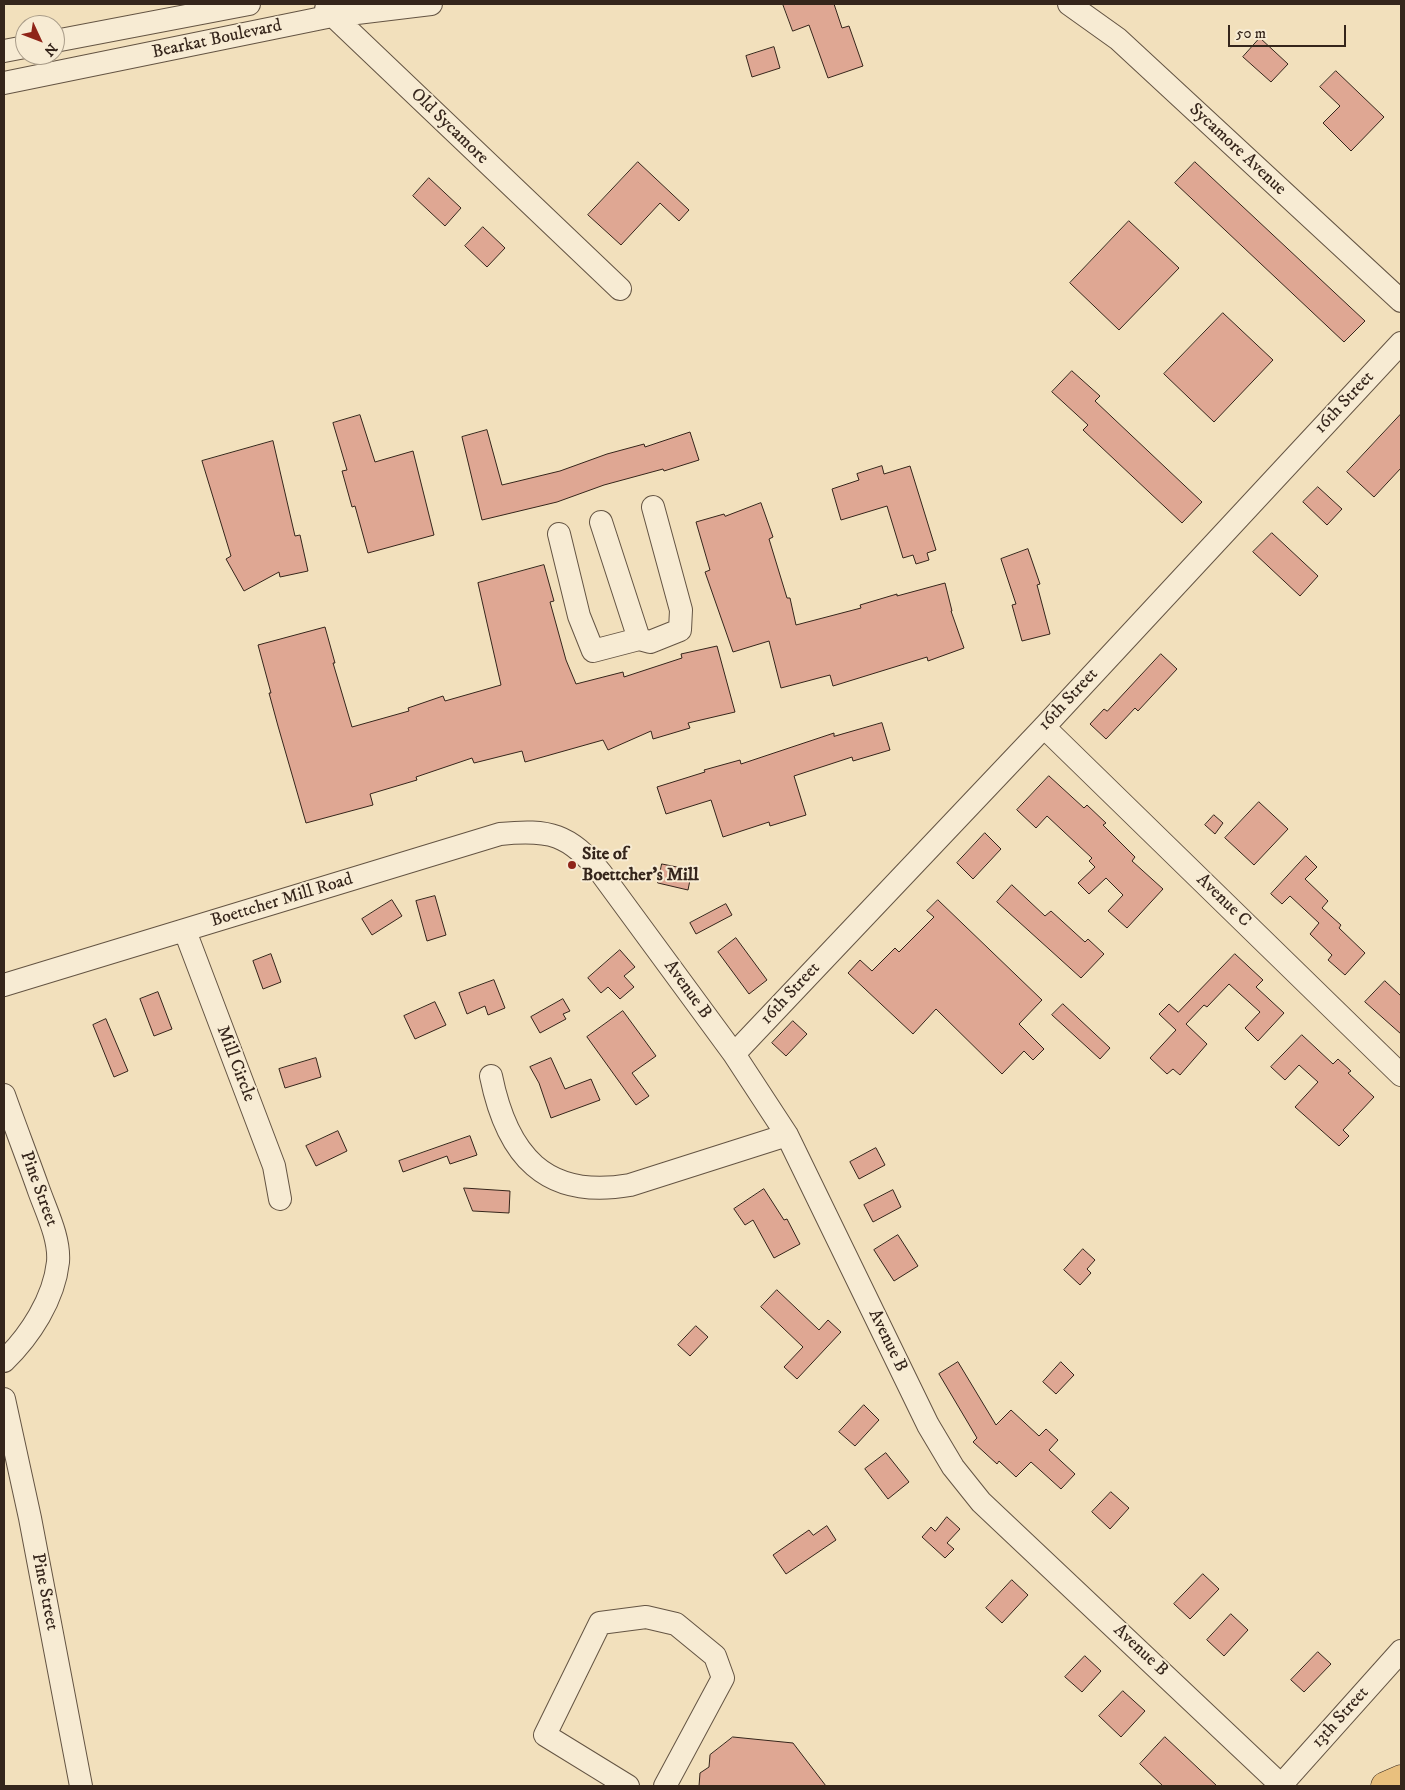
<!DOCTYPE html>
<html>
<head>
<meta charset="utf-8">
<style>
  body { margin:0 }
  #map { position:relative; width:1405px; height:1790px; overflow:hidden; background:#f2e0bc; font-family:"IM FELL DW Pica",serif }
  canvas { display:block }
  .frame { position:absolute; inset:0; border:5px solid #35251b; pointer-events:none }
  .north { position:absolute; left:15px; top:15px; width:50px; height:50px; box-sizing:border-box; background:#f7ebd3; border:1px solid #a99c89; border-radius:50%; rotate:133deg; font-size:14px; font-weight:700; line-height:20px; text-align:center; color:#35251b }
  .north::after { content:''; display:block; margin:auto; width:18px; height:22px; background:#8f2418; clip-path:polygon(50% 0,100% 100%,50% 72%,0 100%) }
  .scale { position:absolute; left:1228px; top:25px; width:118px; height:22px; box-sizing:border-box; border:2px solid #35251b; border-top:0; padding-left:6px; font-size:15px; line-height:18px; white-space:nowrap; color:#35251b; -webkit-text-stroke:4px #f7ebd3; paint-order:stroke }
</style>
</head>
<body>
<div id="map">
<canvas width="1405" height="1790"></canvas>
<div class="frame"></div>
<div class="north">N</div>
<div class="scale">50 m</div>
</div>
<script>
const g = document.querySelector('canvas').getContext('2d');
g.lineJoin = 'round';
function paint(path, color) { g.fillStyle = color; g.fill(path, 'evenodd'); }
function trace(path, color, width, dash) { g.strokeStyle = color; g.lineWidth = width; g.lineCap = dash ? 'butt' : 'round'; g.setLineDash(dash || []); g.stroke(path); }
function drawText(font, color, halo, rows, align = 'center') {
  g.font = font + ' "IM FELL DW Pica",serif'; g.lineWidth = 4; g.setLineDash([]); g.textBaseline = 'middle'; g.strokeStyle = halo; g.fillStyle = color; for (const [text, x, y, turn = 0] of rows) {
    g.save(); g.translate(x, y); g.rotate((+turn || 0) * Math.PI / 180); g.textAlign = isNaN(turn) ? turn : align; if (halo) g.strokeText(text, 0, 0); g.fillText(text, 0, 0); g.restore();
  }
}
const building = new Path2D(`
  M783,4H834L842,28L849,26L863,66L828,78L809,25L793,31Z
  M1260,38L1288,64L1271,82L1243,57Z
  M774,47L780,68L752,77L746,56Z
  M1336,71L1384,117L1351,151L1323,123L1340,106L1320,87Z
  M638,162L689,210L679,221L660,203L621,245L588,215Z
  M1195,162L1365,321L1344,342L1175,183Z
  M429,178L461,208L445,226L413,196Z
  M1129,221L1179,268L1119,330L1070,283Z
  M483,227L505,248L487,267L465,246Z
  M1223,313L1273,360L1214,422L1164,374Z
  M1072,371L1100,396L1095,401L1202,502L1182,523L1083,430L1088,425L1052,392Z
  M1401,414V468L1374,497L1347,472Z
  M360,415L375,462L413,451L434,535L368,553L355,506L352,507L342,471L347,470L333,423Z
  M487,430L502,485L560,471L607,454L644,444L645,447L690,432L699,460L664,471L663,469L604,485L557,502L482,520L462,437Z
  M273,441L295,536L300,535L308,571L280,577L279,572L244,591L226,559L231,556L202,461Z
  M882,466L884,474L910,466L936,550L927,553L929,560L916,564L913,555L903,558L887,506L841,520L832,489L859,480L857,474Z
  M1318,487L1342,509L1327,525L1303,502Z
  M761,503L773,537L769,539L787,598H790L796,625L861,608L860,605L897,594V596L945,583L952,611H951L964,648L928,661L927,657L833,686L830,675L781,688L769,641L733,652L705,572L710,570L696,522L724,514L725,516Z
  M1272,533L1318,576L1300,596L1253,552Z
  M1028,549L1040,584L1037,585L1050,634L1022,641L1012,605L1016,604L1001,559Z
  M544,565L554,601L550,602L566,660L576,684L623,672L624,677L682,658L681,654L717,646L735,712L688,723L690,728L653,739L651,731L608,750L603,740L525,762L522,751L474,763L472,758L416,777L417,780L370,794L373,805L306,823L278,726L269,693H271L258,645L325,627L335,663H333L352,727L409,711L408,708L443,696L445,701L501,685L478,583Z
  M1161,654L1177,669L1138,711L1135,708L1106,739L1090,724L1104,709L1107,711Z
  M882,723L890,750L853,761L852,757L794,776L806,815L770,826L769,822L723,837L711,800L666,814L657,787L705,772L704,770L740,760L741,764L834,733V736Z
  M1049,776L1084,808L1087,805L1106,823L1103,825L1135,857L1132,861L1163,889L1127,928L1108,911L1123,895L1106,878L1089,894L1078,883L1095,867L1089,861L1092,858L1047,816L1036,828L1017,810Z
  M1259,802L1288,829L1254,865L1225,838Z
  M1214,815L1223,823L1215,834L1205,825Z
  M985,833L1001,849L973,879L957,863Z
  M1306,856L1317,867L1305,879L1328,901L1322,908L1341,925L1339,928L1365,953L1345,975L1328,960L1332,955L1310,934L1319,923L1290,896L1282,904L1271,894Z
  M662,864L692,870L688,890L658,883Z
  M1012,885L1045,916L1051,911L1085,942L1088,939L1104,954L1081,978L997,902Z
  M435,896L446,935L427,941L416,901Z
  M392,900L402,916L372,935L362,919Z
  M938,900L1042,1000L1019,1024L1044,1049L1033,1060L1024,1051L1002,1074L936,1009L913,1034L848,973L860,960L872,971L895,948L899,952L934,917L927,911Z
  M726,904L732,915L696,934L690,923Z
  M736,938L767,980L749,994L718,952Z
  M620,950L635,967L624,976L634,987L620,999L608,987L601,993L588,978Z
  M271,954L281,982L263,989L253,961Z
  M1235,954L1263,980L1256,987L1284,1013L1258,1041L1245,1028L1260,1012L1229,984L1207,1007L1204,1005L1186,1024L1207,1044L1180,1075L1173,1069L1167,1074L1150,1058L1176,1030L1159,1014L1169,1004L1178,1012Z
  M494,980L505,1008L488,1015L485,1006L467,1014L459,993Z
  M1385,981L1401,996V1034L1365,1002Z
  M158,992L172,1029L154,1036L140,999Z
  M563,999L570,1011L563,1014L566,1019L540,1033L531,1017Z
  M435,1002L446,1025L415,1039L404,1016Z
  M1063,1004L1110,1048L1100,1059L1052,1015Z
  M623,1011L656,1056L632,1073L649,1096L636,1105L587,1037Z
  M106,1019L128,1071L114,1077L93,1025Z
  M793,1021L807,1034L786,1056L772,1043Z
  M1302,1035L1333,1064L1338,1059L1351,1071L1348,1073L1374,1097L1343,1130L1349,1136L1339,1146L1295,1107L1318,1082L1299,1065L1285,1080L1271,1067Z
  M316,1058L321,1077L285,1088L279,1069Z
  M551,1058L565,1089L591,1079L600,1100L551,1118L539,1083L530,1067Z
  M338,1131L347,1151L316,1166L306,1146Z
  M470,1136L477,1155L450,1164L447,1156L403,1172L399,1161Z
  M876,1148L885,1165L859,1179L850,1162Z
  M464,1188L510,1191L509,1213L473,1211Z
  M764,1189L784,1220L787,1219L800,1244L774,1258L753,1220L745,1225L734,1209Z
  M893,1190L901,1207L873,1222L864,1205Z
  M898,1235L918,1266L894,1281L874,1250Z
  M1083,1249L1095,1260L1087,1269L1091,1273L1080,1285L1064,1270Z
  M777,1290L819,1330L828,1320L841,1332L797,1379L784,1367L803,1347L761,1307Z
  M696,1326L708,1337L690,1356L678,1345Z
  M958,1362L996,1425L1011,1410L1039,1436L1046,1429L1058,1440L1049,1450L1075,1474L1061,1489L1031,1462L1016,1477L999,1461L997,1464L973,1442L977,1438L939,1374Z
  M1061,1362L1074,1375L1056,1394L1043,1382Z
  M864,1405L879,1420L855,1446L839,1432Z
  M886,1453L909,1482L888,1499L865,1469Z
  M1111,1492L1129,1508L1110,1529L1092,1512Z
  M947,1517L960,1529L947,1543L954,1549L945,1558L922,1537L931,1527L935,1531Z
  M827,1526L836,1540L786,1574L773,1555L809,1530L813,1535Z
  M1203,1574L1219,1589L1190,1619L1174,1604Z
  M1012,1580L1028,1595L1002,1623L986,1608Z
  M1231,1614L1248,1630L1224,1656L1207,1640Z
  M1318,1652L1331,1664L1304,1692L1291,1680Z
  M1085,1656L1101,1671L1082,1692L1065,1677Z
  M1123,1691L1145,1711L1121,1737L1099,1716Z
  M733,1737L793,1743L826,1786H699L700,1773L709,1767L710,1755Z
  M1165,1737L1217,1786H1163L1140,1764Z`);
const minor = new Path2D(`
  M1069,4L1118,39L1401,301
  M326,9L620,289
  M55,41L249,4
  M4,51L25,47
  M4,83L332,16L431,4
  M601,522L639,639
  M559,534L579,616L593,651L639,639L650,642L680,630L681,610L653,507
  M1044,727L1401,1075
  M185,931L274,1166L280,1199
  M4,985L500,834C550,829 569,834 601,873L734,1054L787,1135L928,1425L953,1467L981,1502L1282,1786
  M734,1054L1044,727L1401,343
  M491,1076C507,1155 545,1200 630,1185L787,1135
  M4,1095C15,1126 27,1157 38,1188C46,1211 60,1238 58,1262C54,1299 30,1336 4,1361
  M4,1399L30,1518L81,1786
  M1282,1784L1401,1651
  M628,1786L545,1735L600,1623L646,1617L676,1624L715,1656L723,1678L665,1786`);
const major = new Path2D(`
  M1385,1786L1401,1779`);
const markers = [
  [572,865,5,"#8f2418"]
];
const streetNames = [
  ["Bearkat Boulevard",217,40,-12],
  ["Old Sycamore",449,127,44],
  ["Sycamore Avenue",1237,150,43],
  ["16th Street",1345,403,-47],
  ["16th Street",1069,700,-47],
  ["Boettcher Mill Road",282,901,-17],
  ["Avenue C",1223,901,44],
  ["Avenue B",687,990,54],
  ["16th Street",791,994,-47],
  ["Mill Circle",235,1064,69],
  ["Pine Street",38,1189,70],
  ["Avenue B",887,1341,64],
  ["Pine Street",44,1592,79],
  ["Avenue B",1140,1651,43],
  ["13th Street",1341,1718,-48]
];
const poiNames = [
  ["Site of",582,855],
  ["Boettcher's Mill",582,876]
];
paint(building, '#dfa793');
trace(building, '#35251b', 1);
trace(minor, '#645443', 24);
trace(major, '#35251b', 29);
trace(minor, '#f7ebd3', 22);
trace(major, '#e9c07e', 28);
for (const [x, y, r, color] of markers) { const dot = new Path2D(); dot.arc(x, y, r, 0, 2 * Math.PI); g.fillStyle = color; g.fill(dot); trace(dot, '#f7ebd3', 2); }
drawText('18px', '#35251b', '#f7ebd3', streetNames);
drawText('bold 18px', '#35251b', '#f7ebd3', poiNames, 'left');
</script>
</body>
</html>
